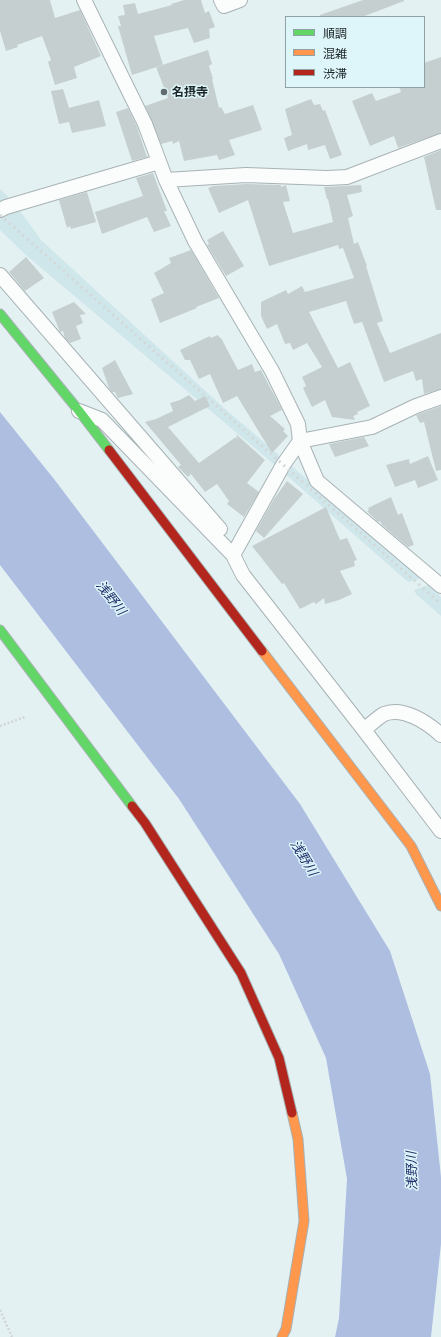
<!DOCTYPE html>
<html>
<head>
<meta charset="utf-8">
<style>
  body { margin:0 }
  #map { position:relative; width:441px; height:1337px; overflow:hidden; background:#e4f1f3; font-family:Lato,"Noto Sans JP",sans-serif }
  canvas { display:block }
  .legend { position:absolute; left:285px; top:16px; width:140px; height:72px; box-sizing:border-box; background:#def5f9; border:1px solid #90a1a5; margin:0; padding:5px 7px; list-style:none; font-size:12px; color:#1b2426 }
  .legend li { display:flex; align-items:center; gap:8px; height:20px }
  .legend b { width:20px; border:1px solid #90a1a5 }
</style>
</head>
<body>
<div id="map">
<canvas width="441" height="1337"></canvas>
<ul class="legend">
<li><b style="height:5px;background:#63d668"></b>順調</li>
<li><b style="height:5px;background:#ff974d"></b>混雑</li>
<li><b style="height:5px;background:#b3261e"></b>渋滞</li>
</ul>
</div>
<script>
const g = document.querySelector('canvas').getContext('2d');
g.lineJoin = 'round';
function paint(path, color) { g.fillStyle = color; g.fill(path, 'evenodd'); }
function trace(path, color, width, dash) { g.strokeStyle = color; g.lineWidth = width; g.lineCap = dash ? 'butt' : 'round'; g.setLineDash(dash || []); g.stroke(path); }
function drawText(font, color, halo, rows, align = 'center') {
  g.font = font + ' Lato,"Noto Sans JP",sans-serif'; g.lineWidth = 3; g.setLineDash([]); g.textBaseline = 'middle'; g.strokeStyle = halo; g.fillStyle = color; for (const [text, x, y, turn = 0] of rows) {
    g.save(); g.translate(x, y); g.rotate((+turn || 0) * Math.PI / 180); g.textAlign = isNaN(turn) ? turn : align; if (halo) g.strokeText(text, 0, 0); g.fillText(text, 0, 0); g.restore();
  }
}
const built = new Path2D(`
  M0,189L13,201L41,240L223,407L422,578L408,582L276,466L27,256L0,230Z
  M428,585L441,597V616L416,594L414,590Z`);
const water = new Path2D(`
  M0,412L54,479L300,804L390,951L430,1074L441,1177V1244L431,1337H335L339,1318L347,1179L326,1058L279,954L179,799L0,565Z`);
const building = new Path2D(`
  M0,0H50L55,18L80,10L101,56L74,67L77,78L55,85L48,62L51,60L42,36L17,45L18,47L6,51L0,31Z
  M184,0H201L205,13L209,11L215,27L209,29L210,38L194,43L188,28L154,36L163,65L132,75L118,26H121L118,16L125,15L123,5L135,3L138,14L172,5L171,4Z
  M363,0H404V1L362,17H320V15Z
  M208,50L212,64L209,66L213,79H212L219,108L221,107L225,114L253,105L262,130L229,140L235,155L219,160L217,155L184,161L179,141L173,144L172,141L161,144L145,106L168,98L156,67Z
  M441,57V133L398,148L394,136L370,146L352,101L372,93L376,101L401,92L399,87H424V63Z
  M63,89L69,108L99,100L106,126L72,133L69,122L59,124L51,91Z
  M311,99L314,105L320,104L323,111L325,110L342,155L330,159L325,145L308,150L307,144L288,151L284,138L292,135L285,109Z
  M128,108L137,127L147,157L132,161L116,112Z
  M441,150V210H436L424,157Z
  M153,173L167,211H164L171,226L154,232L147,217L102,234L95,212L143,196L136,178Z
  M246,184L281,185V187L286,185L290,201L283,202L293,233L333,222L328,199H327L324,187L361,185L362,192L347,195L353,216L348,218L354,244L358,242L367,266H366L383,321L377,323L390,353L441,333V389L424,394L422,379L416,381L413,371L384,382L362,322L354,324L346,301L309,312L338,368L350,362L370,406L357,412L358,414L353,416L355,420L332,417L325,400L312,407L303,388L306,386L302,377L322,367L307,343L293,350L290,343L285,344L277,324L267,329L261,316V302L286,290L288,294L302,286L305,292L354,278L343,248L339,249L338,245L269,266L248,200L219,213L208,188L213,186Z
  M87,192L96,222L71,229L70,226L67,228L59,200Z
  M223,231L244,266L226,276L207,245L209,244L207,240Z
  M191,250L219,298L196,307L197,308L160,323L151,299L164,293L154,273L171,263L169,258Z
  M26,257L44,278L25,291L9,272Z
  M74,302L86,314L80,315L83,323L76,326L81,339L70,343L65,338L63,331L60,332L52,312Z
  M218,335L220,338H221L238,370L252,364L255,372L261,370L282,410L270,416L285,429L283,431L288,436L272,453L237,396L223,403L210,374L199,379L190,360H185L180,350L210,336L211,338Z
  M115,360L133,394L118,398L115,392H112L109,388L102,368Z
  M189,395L195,401L205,396L210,406L168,427L199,463L236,437L238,440L236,434L265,460L247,483L259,492L244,517L227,504L229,501L217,484L205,492L191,474L188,477L178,467L181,465L145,422L156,419L173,411L170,403L180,400Z
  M441,406V470L436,471L424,422L420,423L416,415Z
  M364,437L369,446L335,457L329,444Z
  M428,456L438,480L418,488L415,480L395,487L386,465L409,459L410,464Z
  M287,481L303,494L264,538L256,531L274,499Z
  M391,497L398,515L402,513L414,545L408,547L382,525L380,521L378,522L367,511L369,510L368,508Z
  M326,507L340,540L347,538L357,560L354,561L355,566L340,571L352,594L339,600L325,604L324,598L316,604L314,602L300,609L284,583L282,584L252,546Z`);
const path = new Path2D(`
  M0,726L25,717
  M0,1310L12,1337`);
const street = new Path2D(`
  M84,0L145,124L166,180L195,241L272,371L298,424L300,441L317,481L441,586
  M221,0L224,6L240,0
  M166,180L246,175L327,178L347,177L441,141
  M0,210L6,207L159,162
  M0,275L220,529
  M79,411L102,420L233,555L283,465L300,441L372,427L416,406L441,397
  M233,555L243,575L364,730L441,831
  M364,730C370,725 377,718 384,714C403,706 428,723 441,735`);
const fast = new Path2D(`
  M0,314L79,411L109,450
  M0,630L132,806`);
const slow = new Path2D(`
  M262,651L411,846L441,906
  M282,1337L286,1329L304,1221L298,1139L292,1113`);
const jam = new Path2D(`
  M109,450L262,651
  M132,806L145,823L241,973L279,1058L292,1113`);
const rail = new Path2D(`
  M0,215L441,604`);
const markers = [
  [164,92,4,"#616c6e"]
];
const poiNames = [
  ["名摂寺",172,92]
];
const waterNames = [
  ["浅野川",111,598,52],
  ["浅野川",304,858,59],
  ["浅野川",412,1171,-92]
];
paint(built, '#cfe6ea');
paint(water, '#adbee1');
paint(building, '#c5cfcf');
trace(street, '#a8b2b4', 16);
trace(fast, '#a8b2b4', 11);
trace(slow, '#a8b2b4', 11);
trace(jam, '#a8b2b4', 11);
trace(path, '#d1d5d5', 2.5, [2, 2]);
trace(street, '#fbfdfd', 14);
trace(fast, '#63d668', 9);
trace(slow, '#ff974d', 9);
trace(jam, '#b3261e', 9);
trace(rail, '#d3d7d7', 3, [2, 4]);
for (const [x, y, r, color] of markers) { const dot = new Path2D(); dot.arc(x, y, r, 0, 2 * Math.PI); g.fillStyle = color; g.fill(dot); trace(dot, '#def5f9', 1.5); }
drawText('bold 12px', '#1b2426', '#def5f9', poiNames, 'left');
drawText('italic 13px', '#1d2e69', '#def5f9', waterNames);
</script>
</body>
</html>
